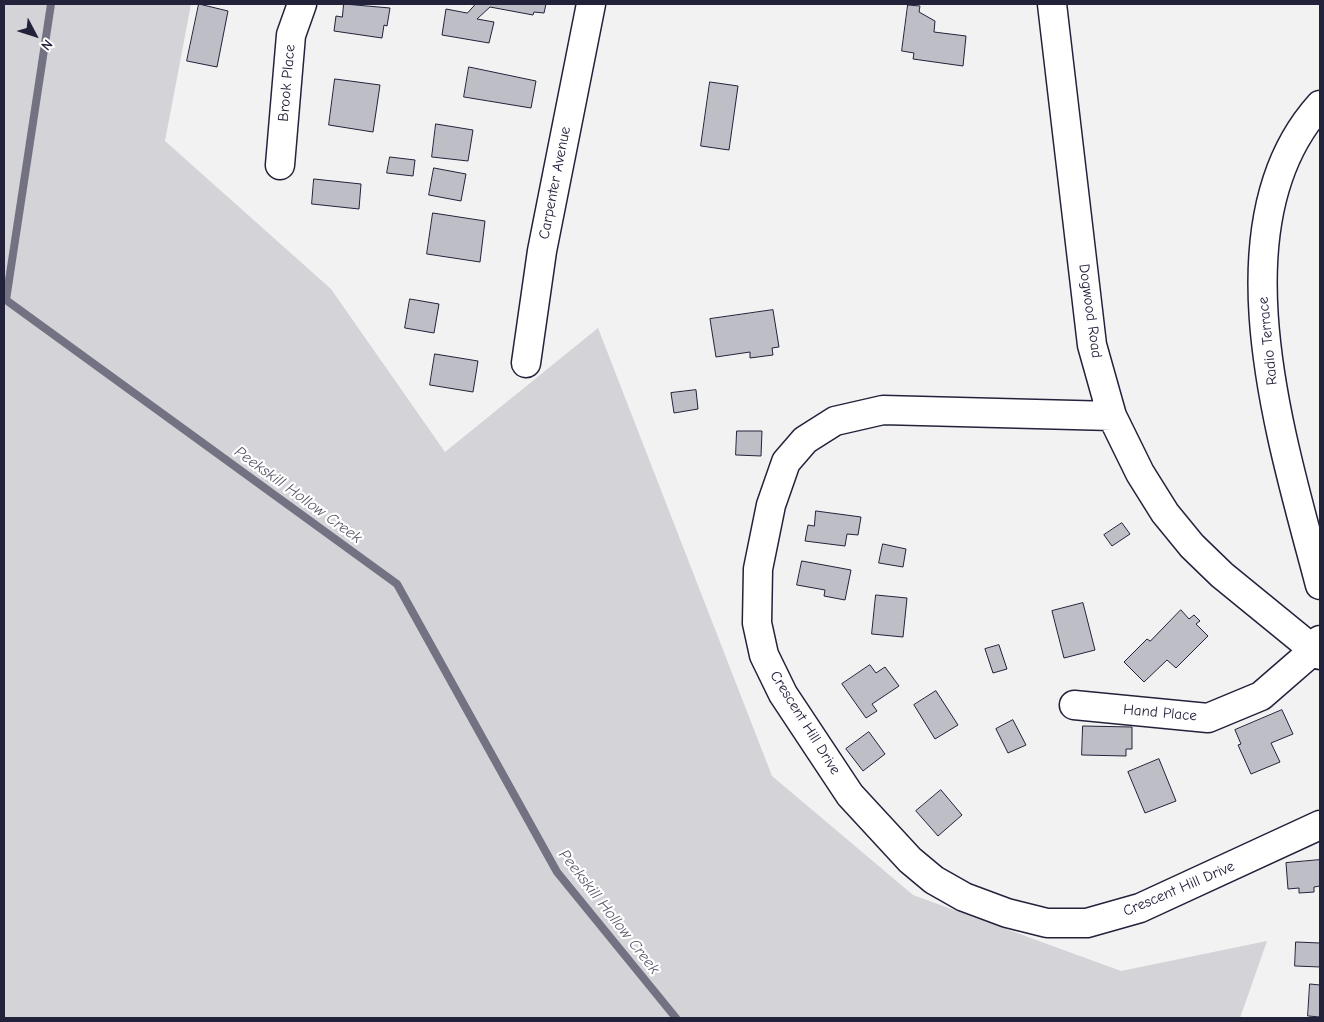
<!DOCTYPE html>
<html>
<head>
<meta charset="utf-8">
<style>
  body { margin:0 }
  #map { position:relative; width:1324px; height:1022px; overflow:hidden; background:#f2f2f3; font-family:"Comic Neue",sans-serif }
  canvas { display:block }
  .frame { position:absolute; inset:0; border:5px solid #22223b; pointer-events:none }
  .north { position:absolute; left:10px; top:10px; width:50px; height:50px; -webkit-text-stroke:4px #fff; paint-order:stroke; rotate:130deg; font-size:14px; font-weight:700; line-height:20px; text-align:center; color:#22223b }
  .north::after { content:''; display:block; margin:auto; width:18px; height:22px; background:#22223b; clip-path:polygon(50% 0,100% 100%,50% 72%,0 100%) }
</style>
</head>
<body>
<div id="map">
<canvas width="1324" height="1022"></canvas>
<div class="frame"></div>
<div class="north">N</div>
</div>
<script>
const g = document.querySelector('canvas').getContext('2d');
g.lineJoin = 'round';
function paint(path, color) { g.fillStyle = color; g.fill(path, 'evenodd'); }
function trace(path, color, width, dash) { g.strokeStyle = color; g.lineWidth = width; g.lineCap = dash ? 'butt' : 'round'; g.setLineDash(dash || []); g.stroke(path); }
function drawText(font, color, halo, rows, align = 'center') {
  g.font = font + ' "Comic Neue",sans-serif'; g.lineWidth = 4.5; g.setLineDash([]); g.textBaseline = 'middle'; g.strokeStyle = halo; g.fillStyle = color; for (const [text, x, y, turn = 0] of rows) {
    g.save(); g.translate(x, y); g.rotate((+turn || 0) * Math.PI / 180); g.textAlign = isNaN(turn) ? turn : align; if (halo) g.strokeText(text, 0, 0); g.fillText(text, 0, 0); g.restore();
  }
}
const green = new Path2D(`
  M4,4H191L165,141L331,289L445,452L598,328L772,776L913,895L1121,971L1267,941L1240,1018H4Z`);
const stream = new Path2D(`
  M51,4L6,300L397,584L557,872L676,1018`);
const building = new Path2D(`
  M199,4L228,11L217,67L187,61Z
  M344,4L390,8L387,26L384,25L382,38L334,31L336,16L342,17Z
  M476,4H546L544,13L534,12L533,15L490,7L477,19L494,22L489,43L442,35L446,9L467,13Z
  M908,5L920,6L919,12L935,21L934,32L966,36L963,66L913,59L914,53L902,51Z
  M469,67L536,81L531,108L464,97Z
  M335,79L380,85L373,132L329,125Z
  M710,82L738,86L729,150L701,146Z
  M436,124L473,130L468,161L432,157Z
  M390,157L415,160L413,176L387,173Z
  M434,168L466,174L461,201L429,195Z
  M314,179L361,184L359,209L312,204Z
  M433,213L485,221L480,262L427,254Z
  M410,299L439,304L434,333L405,328Z
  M773,310L779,347L772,348L773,355L750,358V352L716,357L710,319Z
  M435,354L478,361L473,392L430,385Z
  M696,390L698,409L674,413L671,393Z
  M737,431H762L761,456L736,455Z
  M816,511L861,517L858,535L847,534L845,546L805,541L808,525L814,526Z
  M1122,523L1130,534L1112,546L1104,535Z
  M883,544L906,549L903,567L879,563Z
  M802,561L851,570L845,600L824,596L825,590L797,585Z
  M876,595L907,598L903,637L872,634Z
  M1083,603L1095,650L1064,658L1052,611Z
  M1181,610L1189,619L1194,615L1200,621L1196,624L1208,636L1176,668L1167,660L1144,682L1124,662L1147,639L1150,641Z
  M999,645L1007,669L993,673L985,649Z
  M870,665L876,673L885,667L899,686L872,704L877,711L866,718L842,684Z
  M936,691L958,725L935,739L914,705Z
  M1282,710L1293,734L1271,743L1280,762L1251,774L1238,745L1241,744L1235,730Z
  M1013,720L1026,745L1008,753L996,729Z
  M1083,726L1132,727V749H1126V756L1082,755Z
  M869,732L885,754L863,771L846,749Z
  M1159,759L1176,801L1145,813L1128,772Z
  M941,790L962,815L938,836L916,811Z
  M1320,860V886L1314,887V892L1299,893V888L1288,889L1286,863Z
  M1296,942L1320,943V967L1295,966Z
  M1310,984L1320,985V1017L1308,1016Z`);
const minor = new Path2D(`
  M1052,4L1092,345L1112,416L1140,473L1165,513L1192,546L1222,575L1320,655
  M1320,105C1211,226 1284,447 1320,585
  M280,165L291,35L302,4
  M526,363L542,251L591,4
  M1112,416L883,410L835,421L805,440L786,462L771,505L758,569L757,623L764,655L783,694L850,795L910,860L934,880L964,897L1007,913L1047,923H1087L1140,908L1320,825
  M1074,705L1208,718L1261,696L1314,650L1320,640`);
const streetNames = [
  ["Brook Place",287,83,-85],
  ["Carpenter Avenue",555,183,-79],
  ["Dogwood Road",1090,311,82],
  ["Radio Terrace",1268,341,-96],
  ["Hand Place",1160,713,5],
  ["Crescent Hill Drive",805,723,58],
  ["Crescent Hill Drive",1179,889,-23]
];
const waterNames = [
  ["Peekskill Hollow Creek",298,495,36],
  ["Peekskill Hollow Creek",609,912,52]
];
paint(green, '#d3d3d8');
trace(stream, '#727282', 8);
paint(building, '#bebec6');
trace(building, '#22223b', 1);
trace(minor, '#22223b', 31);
trace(minor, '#fff', 28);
drawText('15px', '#22223b', '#fff', streetNames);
drawText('italic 16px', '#58586b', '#fff', waterNames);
</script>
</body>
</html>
